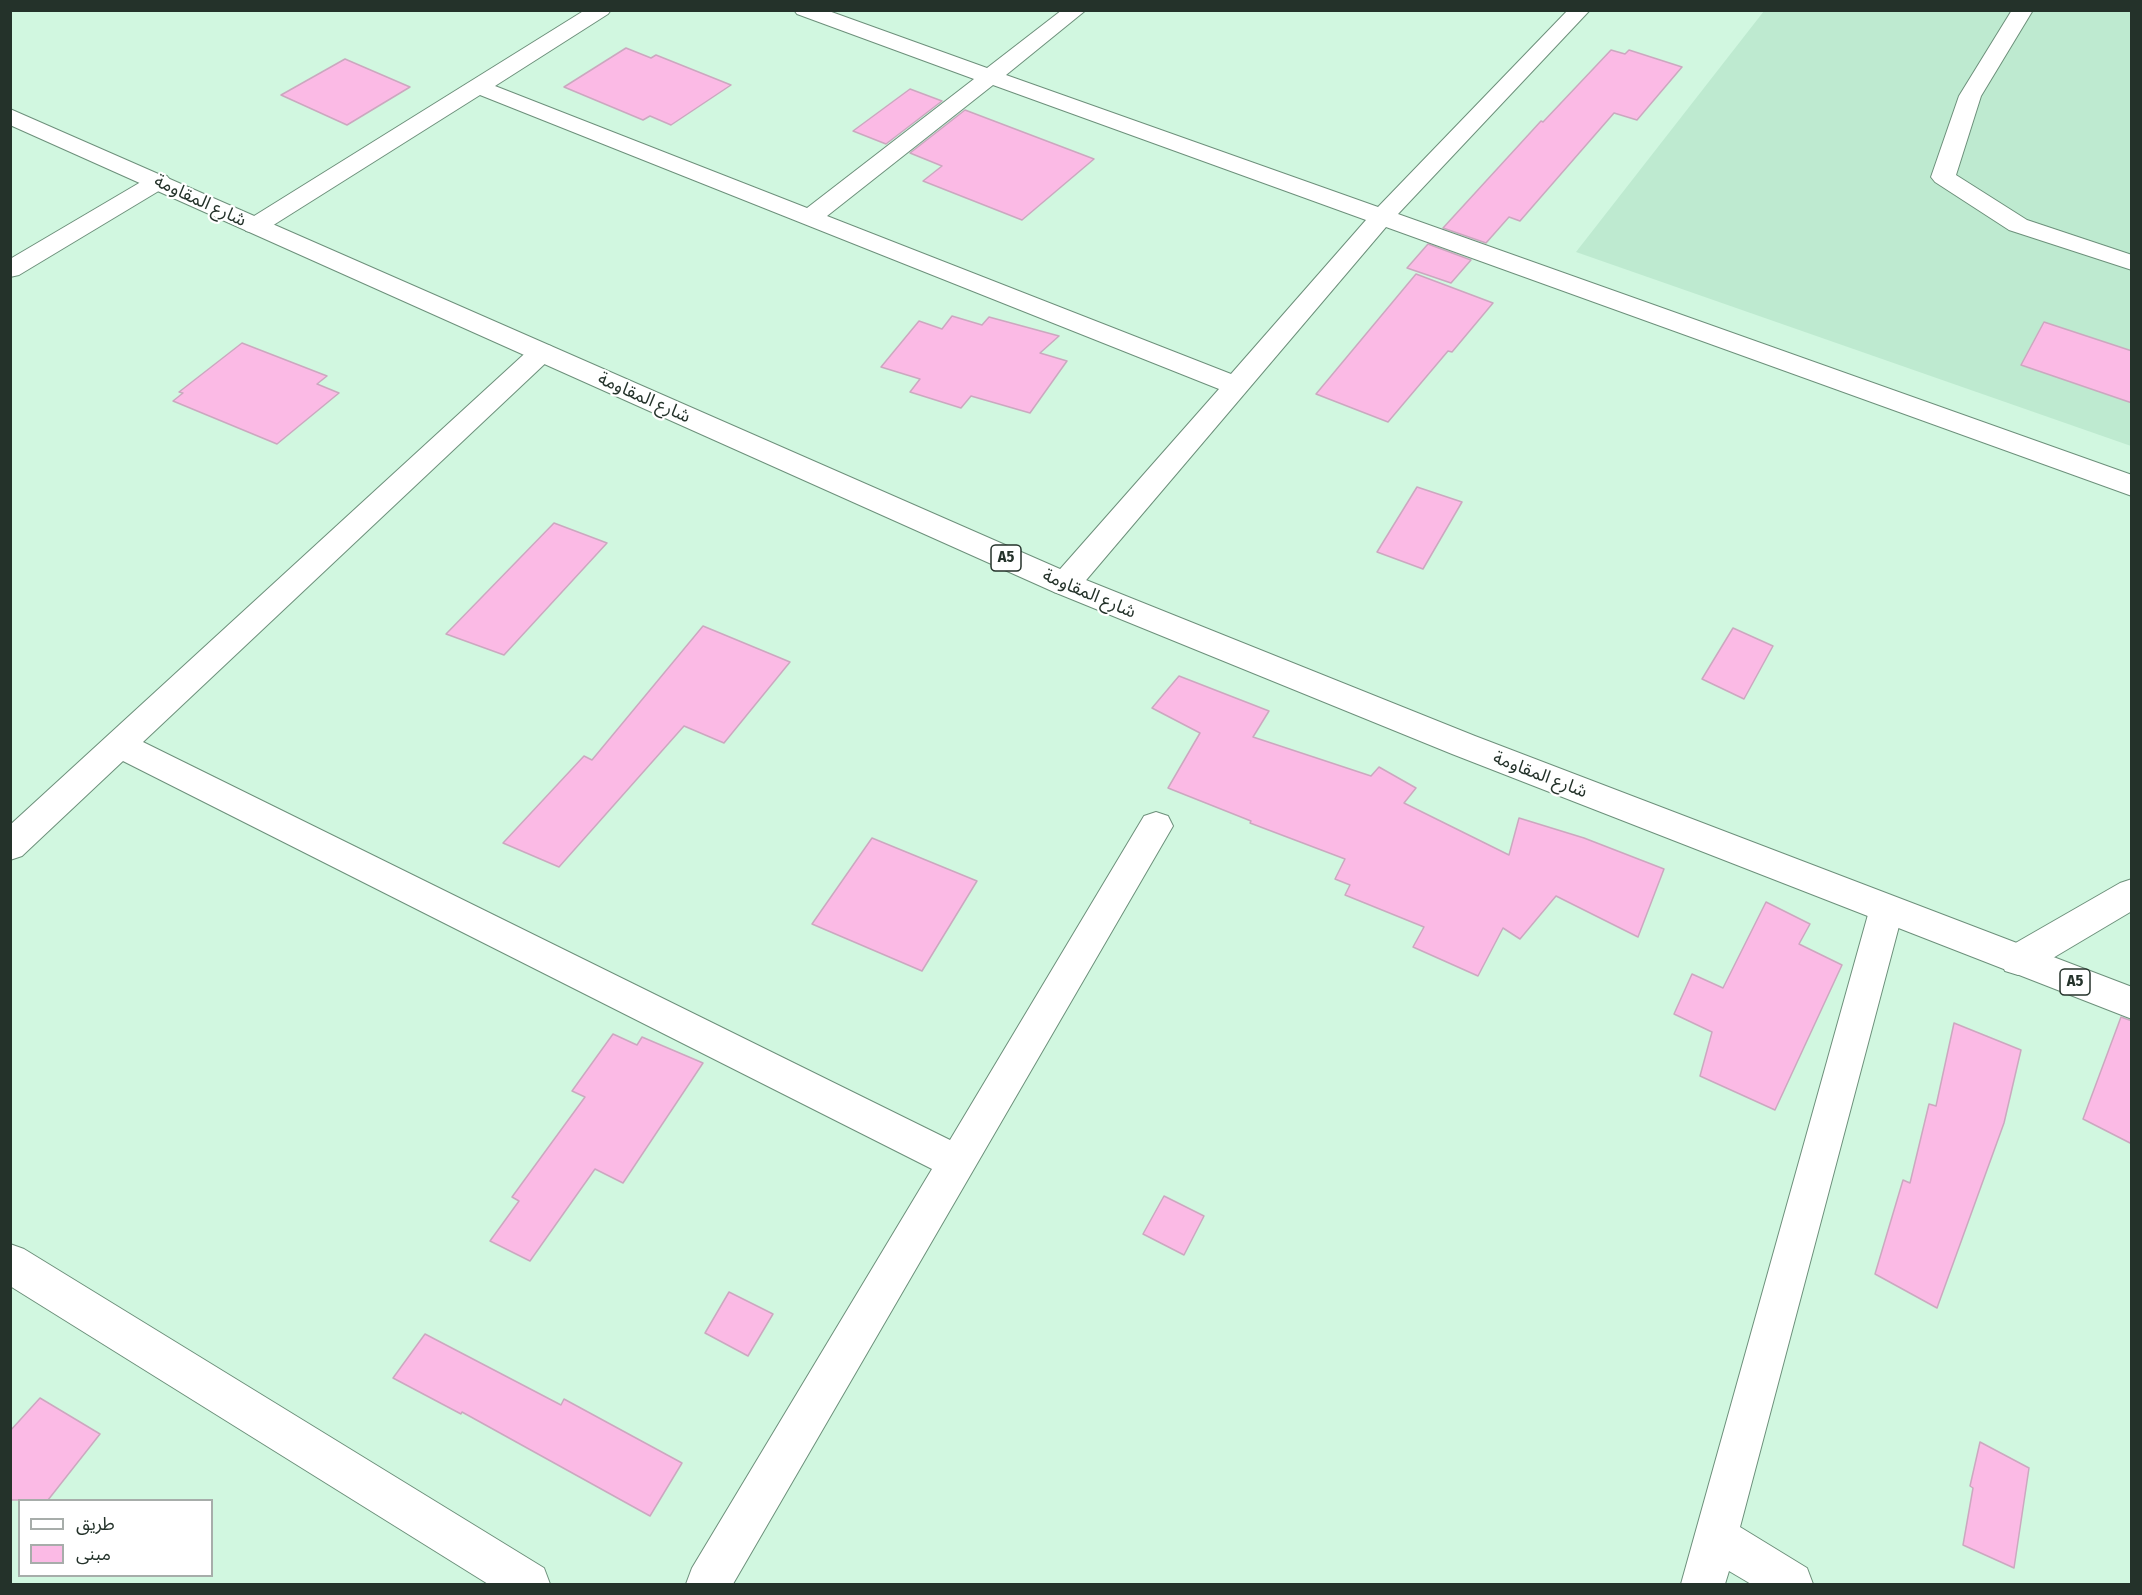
<!DOCTYPE html>
<html>
<head>
<meta charset="utf-8">
<style>
  body { margin:0 }
  #map { position:relative; width:2142px; height:1595px; overflow:hidden; background:#d1f7e0; font-family:"Fira Sans Condensed","Noto Sans Arabic",sans-serif }
  canvas { display:block }
  .frame { position:absolute; inset:0; border:12px solid #24322a; pointer-events:none }
  .legend { position:absolute; left:18px; top:1499px; width:195px; height:78px; box-sizing:border-box; background:#fff; border:2px solid #a7adaa; margin:0; padding:8px 10px; list-style:none; font-size:18px; color:#24322a }
  .legend li { display:flex; align-items:center; gap:12px; height:30px }
  .legend b { width:30px; border:2px solid #a7adaa }
</style>
</head>
<body>
<div id="map">
<canvas width="2142" height="1595"></canvas>
<div class="frame"></div>
<ul class="legend">
<li><b style="height:8px;background:#fff"></b>طريق</li>
<li><b style="height:16px;background:#fbbae5"></b>مبنى</li>
</ul>
</div>
<script>
const g = document.querySelector('canvas').getContext('2d');
g.lineJoin = 'round';
function paint(path, color) { g.fillStyle = color; g.fill(path, 'evenodd'); }
function trace(path, color, width, dash) { g.strokeStyle = color; g.lineWidth = width; g.lineCap = dash ? 'butt' : 'round'; g.setLineDash(dash || []); g.stroke(path); }
function drawText(font, color, halo, rows, align = 'center') {
  g.font = font + ' "Fira Sans Condensed","Noto Sans Arabic",sans-serif'; g.lineWidth = 4.5; g.setLineDash([]); g.textBaseline = 'middle'; g.strokeStyle = halo; g.fillStyle = color; for (const [text, x, y, turn = 0] of rows) {
    g.save(); g.translate(x, y); g.rotate((+turn || 0) * Math.PI / 180); g.textAlign = isNaN(turn) ? turn : align; if (halo) g.strokeText(text, 0, 0); g.fillText(text, 0, 0); g.restore();
  }
}
const built = new Path2D(`
  M1764,11H2131V446L1576,252Z`);
const building = new Path2D(`
  M626,48L651,58L656,55L731,85L671,125L650,116L643,120L564,87Z
  M1611,50L1625,54L1629,50L1682,67L1637,120L1614,113L1520,221L1509,217L1486,243L1443,228L1541,121L1543,122Z
  M345,59L410,87L347,125L281,95Z
  M910,89L942,101L886,144L853,131Z
  M965,110L1094,159L1022,220L923,181L942,166L910,153Z
  M1428,244L1471,260L1451,283L1407,268Z
  M1416,274L1493,303L1452,352L1448,351L1388,422L1316,394Z
  M952,316L982,325L989,317L1059,336L1040,353L1067,361L1030,413L971,396L961,408L910,392L920,379L881,367L919,321L942,329Z
  M2044,322L2132,351V403L2021,365Z
  M242,343L327,376L317,384L339,393L277,444L173,401L183,393L179,392Z
  M1417,487L1462,502L1423,569L1377,552Z
  M554,523L607,543L504,655L446,634Z
  M703,626L790,662L724,743L684,726L559,867L503,843L584,756L592,760Z
  M1733,628L1773,646L1744,699L1702,679Z
  M1179,676L1269,711L1253,737L1371,776L1379,767L1416,788L1404,803L1509,855L1519,818L1584,838L1664,869L1638,937L1556,896L1520,939L1503,928L1478,976L1413,947L1424,927L1345,895L1350,885L1335,879L1345,859L1250,823L1251,821L1168,788L1200,733L1152,708Z
  M872,838L977,881L922,971L812,924Z
  M1766,902L1810,924L1799,944L1842,965L1775,1110L1700,1076L1712,1032L1674,1014L1692,974L1723,988Z
  M2121,1017L2132,1021V1144L2083,1119Z
  M1954,1023L2021,1050L2004,1123L1937,1308L1875,1274L1903,1180L1910,1183L1929,1104L1936,1106Z
  M613,1034L637,1045L642,1037L703,1063L623,1183L595,1169L530,1261L490,1241L519,1201L512,1197L585,1097L572,1091Z
  M1164,1196L1204,1216L1184,1255L1143,1234Z
  M729,1292L773,1314L748,1356L705,1333Z
  M425,1334L561,1405L564,1399L682,1463L650,1516L462,1412L461,1414L393,1378Z
  M40,1398L100,1434L48,1500H10V1431Z
  M1980,1442L2029,1468L2014,1568L1963,1545L1973,1488L1970,1486Z`);
const service = new Path2D(`
  M2012,10H2033L1981,96L1956,175L2027,220L2132,255V270L2009,230L1935,182L1931,177L1959,96Z
  M2132,879V911L2031,971L2018,975L2005,971L2000,960L2005,949L2120,883Z`);
const minor = new Path2D(`
  M585,10H611L608,14L495,86L807,208L974,79L797,14L794,10H826L987,68L1062,10H1086L1006,75L1378,207L1568,10H1590L1398,214L2132,475V496L1386,227L1076,592L1065,595L1054,592L1050,584L1054,576L1219,389L480,95L264,231L255,233L246,231L243,226L246,221ZM993,85L1366,220L1231,374L827,216Z
  M159,174L167,176L171,181L167,186L19,275L10,277V259L151,176Z
  M542,344L551,346L555,352L551,358L143,742L950,1140L1144,816L1156,812L1168,816L1173,826L733,1584H686L692,1568L932,1169L123,761L22,856L10,860V825L533,346Z
  M1886,896L1898,901L1903,911L1740,1527L1807,1568L1813,1584H1751L1729,1571L1725,1584H1681L1869,911L1874,901Z
  M10,1244L24,1249L544,1568L550,1584H488L10,1286Z`);
const trunk = new Path2D(`
  M10,109L1076,576L1475,736L2132,987V1019L1452,754L1054,592L10,125Z`);
const shields = [
  [1006,558,30],
  [2075,982,30]
];
const shieldNames = [
  ["A5",1006,558],
  ["A5",2075,982]
];
const streetNames = [
  ["شارع المقاومة",200,201,25],
  ["شارع المقاومة",644,398,24],
  ["شارع المقاومة",1089,594,23],
  ["شارع المقاومة",1540,775,21]
];
paint(built, '#beead0');
paint(building, '#fbbae5');
trace(building, '#cba8bf', 1.5);
trace(service, '#6d907b', 2);
trace(minor, '#6d907b', 2);
trace(trunk, '#6d907b', 2);
paint(service, '#fff');
paint(minor, '#fff');
paint(trunk, '#fff');
for (const [x, y, w] of shields) { const box = new Path2D(); box.roundRect(x - w / 2, y - 13, w, 26, 4.5); g.fillStyle = '#fff'; g.fill(box); trace(box, '#24322a', 1.5); }
drawText('bold 16px', '#24322a', null, shieldNames);
drawText('18px', '#24322a', '#fff', streetNames);
</script>
</body>
</html>
